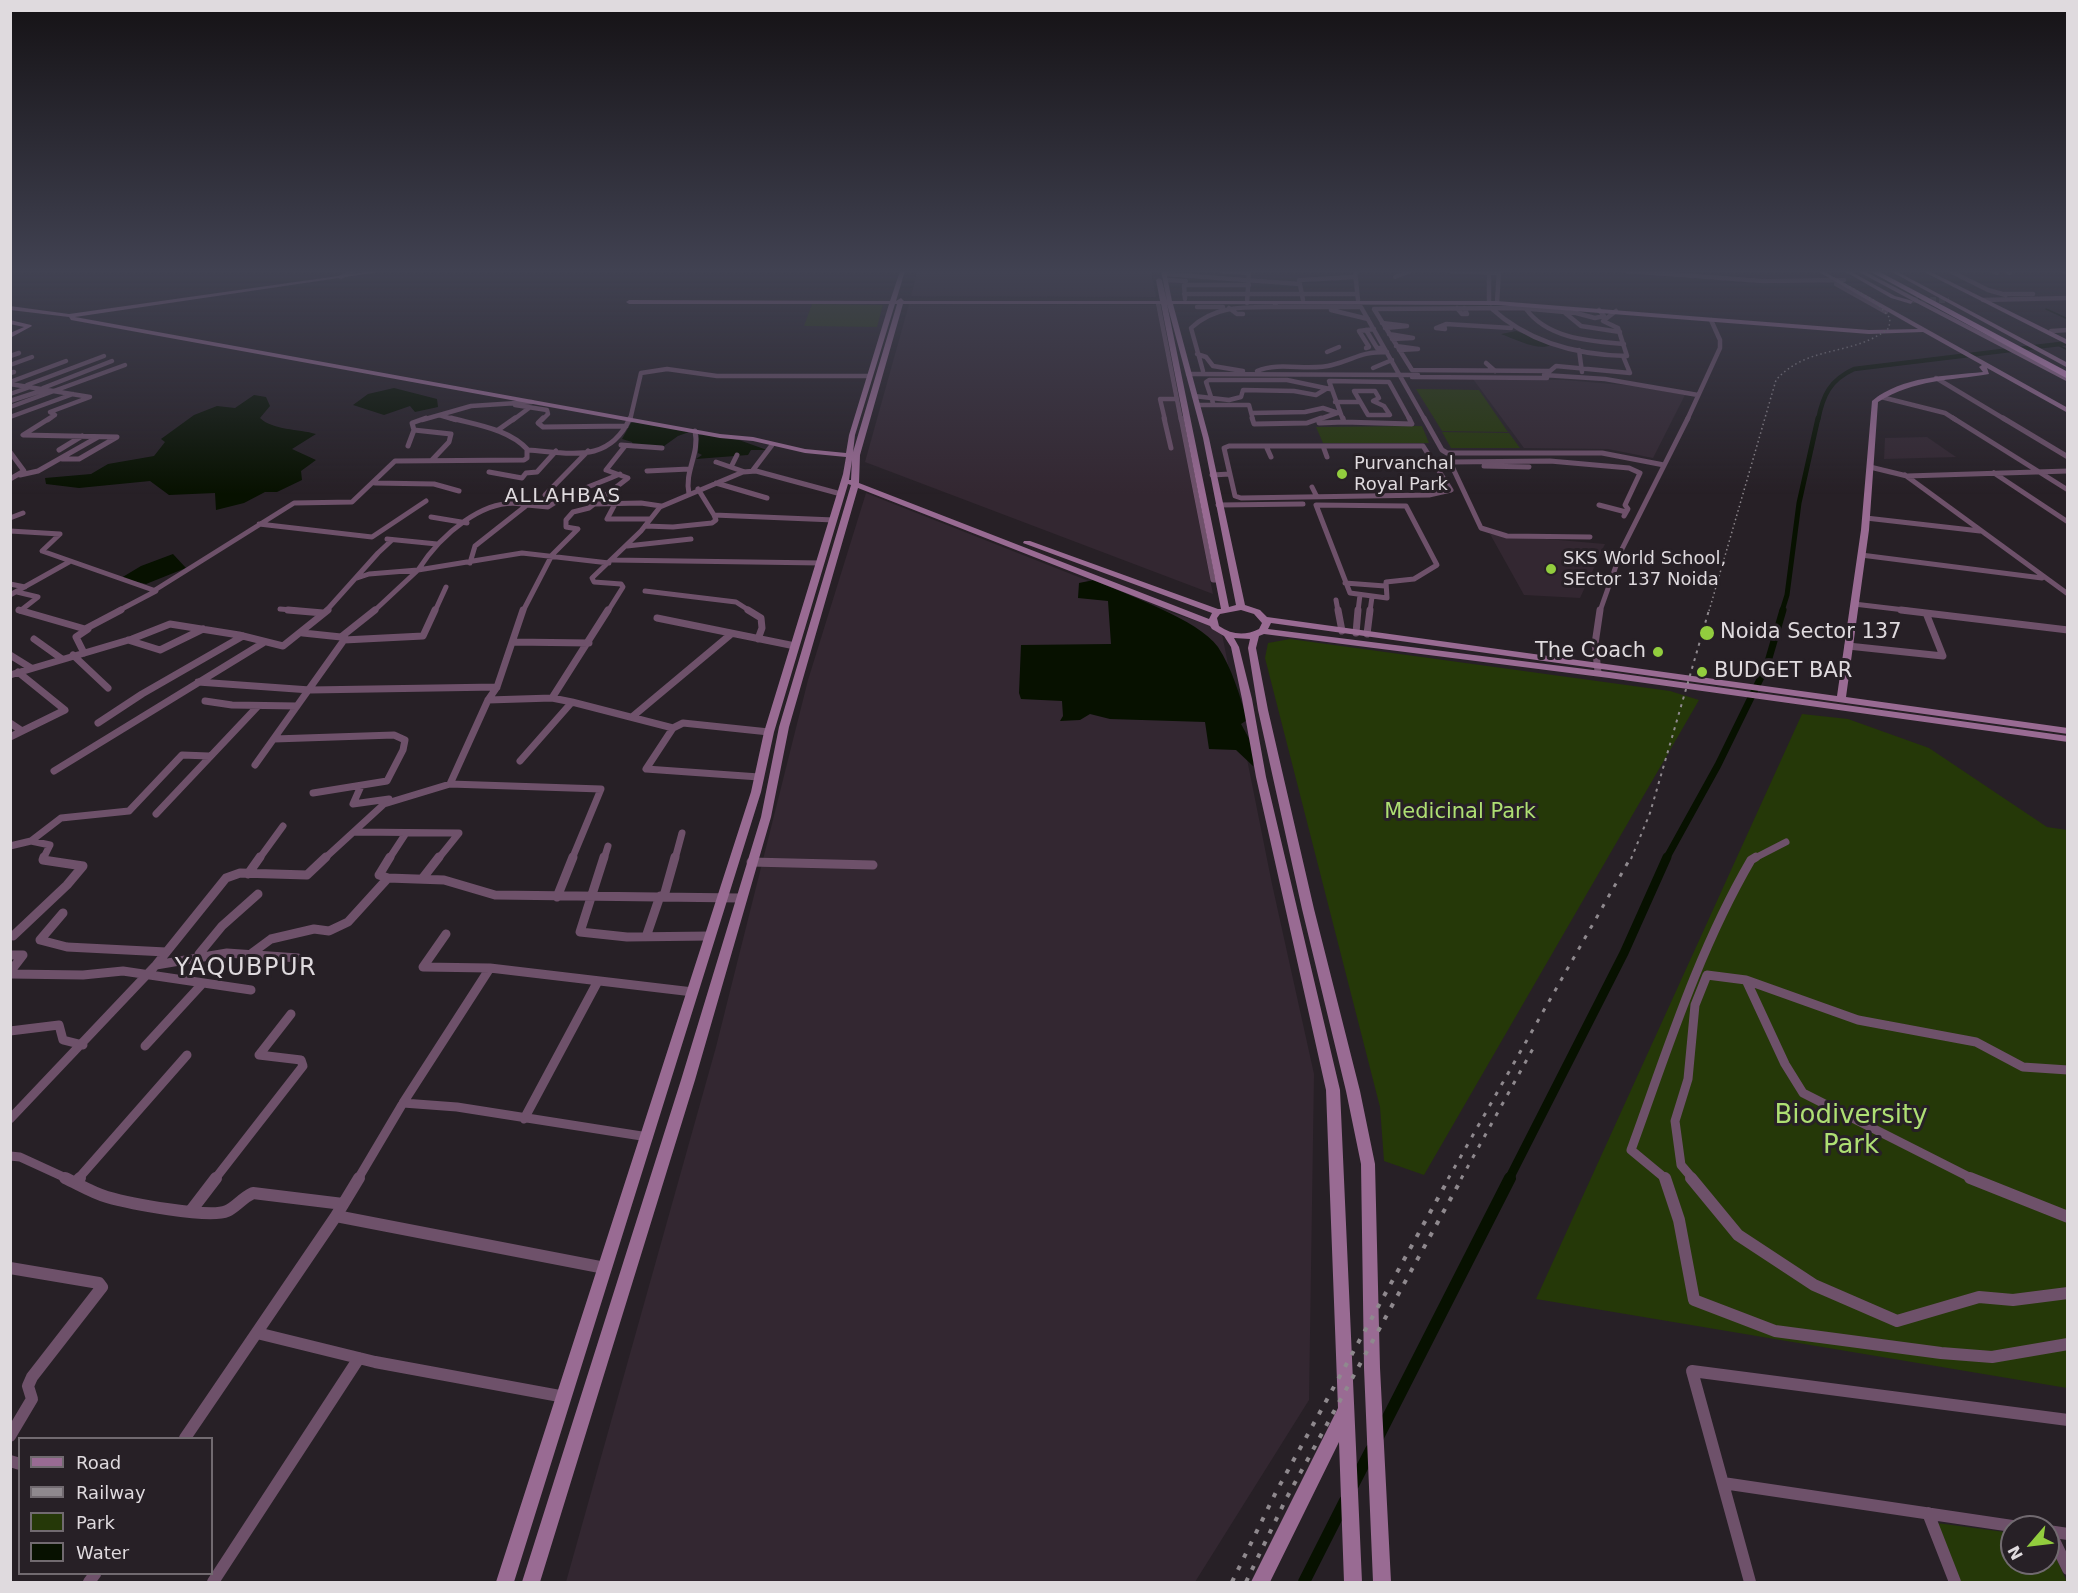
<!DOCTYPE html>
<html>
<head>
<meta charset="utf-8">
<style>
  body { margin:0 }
  #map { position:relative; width:2078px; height:1593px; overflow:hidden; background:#272026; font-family:"DejaVu Sans",sans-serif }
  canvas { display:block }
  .frame { position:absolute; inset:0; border:12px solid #dfdade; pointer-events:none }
  .legend { position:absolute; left:18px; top:1437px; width:195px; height:138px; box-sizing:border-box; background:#272026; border:2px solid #716a70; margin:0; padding:8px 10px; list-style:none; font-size:18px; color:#dfdade }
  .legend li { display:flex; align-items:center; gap:12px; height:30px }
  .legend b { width:30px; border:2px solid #716a70 }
  .north { position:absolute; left:2000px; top:1515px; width:60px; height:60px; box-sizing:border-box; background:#272026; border:2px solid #716a70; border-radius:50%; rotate:242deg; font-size:16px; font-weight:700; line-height:24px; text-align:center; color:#dfdade }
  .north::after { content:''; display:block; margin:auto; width:21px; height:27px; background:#92cd3e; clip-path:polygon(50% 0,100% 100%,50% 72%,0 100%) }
</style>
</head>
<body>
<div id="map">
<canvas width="2078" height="1593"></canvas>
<div class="frame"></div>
<ul class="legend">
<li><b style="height:8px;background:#996b93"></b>Road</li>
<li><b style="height:8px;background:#8f898e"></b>Railway</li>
<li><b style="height:16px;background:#253808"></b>Park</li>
<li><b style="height:16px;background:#071100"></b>Water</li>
</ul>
<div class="north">N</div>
</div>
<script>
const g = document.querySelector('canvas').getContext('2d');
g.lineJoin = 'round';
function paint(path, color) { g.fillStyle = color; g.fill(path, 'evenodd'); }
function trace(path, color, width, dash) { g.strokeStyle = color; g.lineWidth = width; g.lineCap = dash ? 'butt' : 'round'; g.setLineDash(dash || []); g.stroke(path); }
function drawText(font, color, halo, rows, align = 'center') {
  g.font = font + ' "DejaVu Sans",sans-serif'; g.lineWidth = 6; g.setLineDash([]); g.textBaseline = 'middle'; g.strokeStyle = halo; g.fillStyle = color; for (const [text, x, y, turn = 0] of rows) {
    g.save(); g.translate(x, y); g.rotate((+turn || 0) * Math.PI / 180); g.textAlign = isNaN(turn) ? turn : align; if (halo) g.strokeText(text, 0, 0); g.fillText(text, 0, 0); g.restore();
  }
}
const built = new Path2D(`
  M917,271H1151L1156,297L911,296Z
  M909,304L1156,305L1213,594L865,462Z
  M1473,379L1565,380L1636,386L1685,395L1653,458L1608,449L1524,448Z
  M1927,437L1956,457L1884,459L1885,438Z
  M866,493L1157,608L1221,629L1272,884L1314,1074L1309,1400L1195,1582H566L716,1047L808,680Z
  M1490,534L1605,544L1580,598L1524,595Z`);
const green = new Path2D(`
  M812,304L883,305L877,327L804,326Z
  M1416,389L1479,390L1508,432L1442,431Z
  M1422,426L1429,443H1323L1316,427Z
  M1442,432L1509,433L1520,448H1451Z
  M1290,639L1670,691L1699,700L1424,1175L1384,1161L1380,1107L1265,658L1268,643Z
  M1802,714L1848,719L1929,748L2047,827L2067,830V1388L1536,1299Z
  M1937,1523L2012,1533V1563H2048V1540L2067,1582H1961Z`);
const water = new Path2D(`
  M1516,331L1552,344C1541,352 1519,341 1501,334Z
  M394,388L437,399L438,407L415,412L410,406L384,415L353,405L368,394Z
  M254,395L266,397L270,406L260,418C272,430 299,429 316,434L292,449L316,460L301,471L302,480L277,492H265L244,503L216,510L215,493L169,495L150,481L79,488L46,484L45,478L91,474L108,464L154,456L165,442L161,439L194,415L217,406L235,408Z
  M637,421L689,432L678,436L664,446L633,445L632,442L622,439L631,423Z
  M704,434L739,440L767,450H751L748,455L696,459L702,455L698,453L699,435Z
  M173,554L186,568L146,584L121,578L141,566Z
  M1094,580C1126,595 1198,619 1218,647C1232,668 1240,696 1247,720L1241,724L1256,751L1253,766L1236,750L1209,749L1205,722L1110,719L1090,714L1080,720L1060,721L1063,716L1062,701L1021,699L1019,693L1021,645L1111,644L1108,601L1078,598L1079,583Z`);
const stream = new Path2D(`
  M2046,309L2068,319
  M2056,344L2068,350`);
const canalFar4 = new Path2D(`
  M1818,420C1823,395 1830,380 1854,369L2068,343`);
const canalFar3 = new Path2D(`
  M1782,611L1787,595L1799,503L1818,418`);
const canalFar2 = new Path2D(`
  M1666,859L1718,765L1767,665L1783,610`);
const canalFar1 = new Path2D(`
  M1509,1179L1624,953L1667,857`);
const canal = new Path2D(`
  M1378,1437L1510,1178
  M1353,1485L1371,1450
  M1304,1582L1345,1501`);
const secondaryTunnel = new Path2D(`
  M1912,300H1949`);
const streetFar4 = new Path2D(`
  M1221,271L1249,273
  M1355,271L1358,300
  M1450,271L1498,273
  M1489,271V303
  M1626,271L1763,281L1844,280
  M1950,271L1988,290L2006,295
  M1993,271L1997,273
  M2006,271L2010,273
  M2064,271L2068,272
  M1164,274L1300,284
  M341,277L353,271
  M1395,277L1410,271
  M1166,280L1186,281
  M1841,283L1836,284L1886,312
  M1184,294H1357
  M2004,294H2033
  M1185,299L1184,285H1249
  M1303,300L1299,280L1355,277
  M1983,300L2068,298
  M1158,303L1181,420
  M1247,303L1249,271
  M1497,303L1499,271
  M1197,307H1223
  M1277,307H1361L1425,420
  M1229,308L1237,314H1243
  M1457,308L1462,314H1467L1464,308
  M1491,308C1528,342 1577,355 1627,356L1618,328L1603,321L1616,311
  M1526,309C1548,339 1590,341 1624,344
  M1331,310L1368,319
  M1599,310L1604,316L1595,318L1576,313L1520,308L1374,309L1412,370L1550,371L1556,366L1630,373L1623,356
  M1564,312L1581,326L1620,332
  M1382,323L1407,326L1385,328
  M1444,325L1445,329L1436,328L1446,324L1511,328
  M1366,330L1377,348H1384
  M2051,331L2068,330
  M1389,334L1413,338L1392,339
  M1396,346L1418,349L1399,350
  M1366,348L1369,347L1359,331L1374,329
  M1579,350L1582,372
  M1327,352L1339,347
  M1197,354L1206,357L1213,366L1243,371
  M10,356L19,353
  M1486,363L1495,371
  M10,365L32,357
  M1373,368L1392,360
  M1203,371L1191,328C1215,305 1245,307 1277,307L1275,304
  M1257,371C1281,361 1308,372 1332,365C1356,359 1359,352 1387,352
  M10,373L14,372
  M1188,374L1418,375
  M1544,375L1605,379L1698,395
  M1412,377L1547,378
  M1936,378L2006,420
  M10,382L66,361
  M10,384L90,397L50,412L55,415L48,420
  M27,385L104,356
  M43,388L112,361
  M1354,391H1375L1379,398L1373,401L1384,406L1390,415H1368Z
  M10,394L30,387
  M1194,396L1229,400L1241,397L1243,390L1294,391L1316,395L1326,389
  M1881,397L1945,413L1956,420
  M10,401L44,390
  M1335,402H1360
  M1213,403L1206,382L1209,380H1287L1330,389
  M515,405L547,410L548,414L542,420
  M1197,405H1249L1253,420
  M10,407L125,365
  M1252,413L1305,412L1323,408L1338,413
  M439,415L456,420
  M10,417L73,394
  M422,420L471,406L532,402
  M513,420L529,408
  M630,420L641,373L667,369L717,376H870
  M1165,420L1160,399H1177
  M1317,420L1340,412
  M1343,420L1329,381L1389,382L1410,420
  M1687,420L1720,348V340L1711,320`);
const streetFar3 = new Path2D(`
  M50,418L23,435L117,437L79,459H62
  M426,418L412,423L414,430L451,434L449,442L432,460
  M451,418C477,425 509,429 528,450C571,453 609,464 630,418
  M543,418L538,423L543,427L626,426
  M1164,418L1171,448
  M1181,418L1213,580H1220
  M1252,418L1254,424L1307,423L1321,418
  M1343,418L1344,422L1412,424L1409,418
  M1424,418L1442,450L1447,453H1602L1664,465
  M1953,418L2068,490
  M2003,418L2068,457
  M1319,423L1344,422
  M498,430L515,418
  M621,445L662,448
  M408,446L414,430
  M1229,446H1423L1451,490L1429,495L1241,498L1235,496L1224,448Z
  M1266,446L1271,457
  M1323,446L1327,457
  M59,450L82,436
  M10,452L24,471L10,479
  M716,462L745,472
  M1484,466L1529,467
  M731,467L737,455
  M1870,467L1907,476L2068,471
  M753,470L772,445
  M647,471L689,469
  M489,472L522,478L526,473L537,472L556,451
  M1994,473L2068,522
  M20,475L38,471L98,437
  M1212,475L1230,474
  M1905,475L2068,594
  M375,483L434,484L459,491
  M716,483L767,498
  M1312,487L1317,497
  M698,489L714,515L834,520
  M689,494C684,471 700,454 695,431
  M545,495L588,451
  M595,504L641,503L661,506
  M615,504L607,519H650
  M1218,505L1303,504
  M1316,505L1406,506L1437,565L1414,579L1386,582L1387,598L1350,593Z
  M1599,505L1626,512
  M431,517L467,523
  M10,518L23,513
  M1866,518L1980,531
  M259,524L372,537L426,501
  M645,526L673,527L712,523L716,520L714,515
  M10,531L60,534L42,551L156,591L118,611
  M1590,537L1507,536L1481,528L1450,462L1550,461L1629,468L1640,473L1625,505L1628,509L1624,516
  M387,539L437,544
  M627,546L691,539
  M1861,555L2042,578
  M612,560L821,563
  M470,563L475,546L527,505L548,507C570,492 595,485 620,474
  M357,578L369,574L418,570C439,537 485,494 527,505
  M1345,583L1385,586
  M10,584L25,587
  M155,590L294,503L352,502L395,461L524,460L527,458V450
  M645,591L736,602L750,611
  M17,592L38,597L20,611
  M10,595L69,562
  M1336,600L1338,611
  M1854,604L1913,611
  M280,609L304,611
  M326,611L378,553L392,540
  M374,611L418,570L522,553L609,563
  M435,611L446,587
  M523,611L552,555L578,529L566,527V520L573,512L589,508L628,478L606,470L625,446
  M608,611L623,587L621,584L594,582L592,578L641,531L660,507L743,472L756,471L841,494
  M1358,611L1360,595
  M1370,611L1372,597
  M1600,611L1622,549L1688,418`);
const streetFar2 = new Path2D(`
  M19,610L85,629L121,610
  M288,610L323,613
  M748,610L761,618L762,628L758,639
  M1338,610L1342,631
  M1901,610L2068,630
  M657,618L795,646
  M303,633L341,637
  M1356,633L1358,610
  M1367,634L1370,610
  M34,639L62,659
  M128,640L160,650L203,629
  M344,640L423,636L435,610
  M513,642L589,643
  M1848,646L1943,656L1926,613
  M84,653L76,637L88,629
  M10,655L31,668
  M73,655L108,688
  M1598,672L1595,644L1600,610
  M10,675L132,639L170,624L239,635L283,646L328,610
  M198,682L310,690L497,687
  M488,700L552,698
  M205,701L232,705L297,706
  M572,702L552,698L608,610
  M632,717L730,635
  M10,723L22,731
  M98,723L142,694L243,636
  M673,728L646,769L759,777
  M10,737L65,710L18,672
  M274,739L394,735L405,740L403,750L387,781L313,793
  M520,761L572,702L673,728L683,723L769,732
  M255,765L344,640L341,637L375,610
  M54,771L263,643
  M450,784L488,700L497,687L523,610
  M361,786L353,804L389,799
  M156,814L258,706
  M354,832L459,833L438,859
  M31,841L50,845L43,859
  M10,846L31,841L61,818L129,811L182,755L209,756
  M259,859L283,826
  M324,859L384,804L450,784L601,789L572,859
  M389,859L406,833
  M604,859L608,846
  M675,859L682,833
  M1753,859L1786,842`);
const streetFar1 = new Path2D(`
  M604,857L580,932L627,937L710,936
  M751,862L873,865
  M248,874L260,857
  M388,878L379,875L390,857
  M422,879L439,857
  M664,896L675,857
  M557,897L573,857
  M63,913L40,940L67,947L166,952
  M446,934L423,967L490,968L693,992
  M13,936L67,885L83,866L43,860L44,857
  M646,937L660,896
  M252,953L271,939L314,929L329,931L348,922L388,878L444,880L495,895L740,898
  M199,954L222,926L258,894
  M10,955H23L10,972
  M156,965L227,953L298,958
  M10,974L83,975L123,971L251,990
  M1746,980L1858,1020L1976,1042L2023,1067L2068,1070
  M10,1031L59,1025L63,1040L83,1045
  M145,1046L202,984
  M403,1103L457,1107L648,1137
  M10,1119L156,965L226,878L240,873L307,875L326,857
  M524,1119L598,981
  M10,1156L20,1157L68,1179
  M78,1179L187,1055
  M215,1179L303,1066L301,1060L259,1055L291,1014
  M358,1179L403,1103L490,968
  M1666,1179L1631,1150C1667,1051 1698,951 1751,860L1756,857
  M1693,1179L1681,1165L1675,1121L1688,1079L1695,1005L1707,975L1746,980L1785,1064L1803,1093L1973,1179`);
const street = new Path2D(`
  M65,1178C78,1184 93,1193 107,1197C128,1203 210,1219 227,1211C236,1207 242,1198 253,1193L343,1204
  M1665,1178L1679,1220L1694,1300L1775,1331L1941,1353L1992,1357L2068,1344
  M1691,1178L1738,1235L1814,1285L1897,1321L1979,1297L2013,1300L2068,1293
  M1970,1178L2068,1217
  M76,1182L80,1178
  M190,1212L216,1178
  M336,1216L605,1268
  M10,1268L99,1283L102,1287L32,1377L28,1386L32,1399L10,1436
  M257,1333L375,1362L565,1397
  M185,1438L336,1216L359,1178
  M10,1461L20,1464
  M1723,1483L2019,1527
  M1928,1513L1955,1582
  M2048,1531L2068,1534
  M2050,1532L2068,1569
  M89,1582L95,1574
  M213,1582L359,1358
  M1750,1582L1692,1371L2068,1420`);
const secondary = new Path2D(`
  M373,271H386L75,317L720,434L753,437L805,449L846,453L849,435L889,304H629L626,302L629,300L890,301L900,271H905L896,301L901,298L904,301H1160L1156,280L1159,278L1162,280L1167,301L1161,271H1166L1172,301H1497L1869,330L1918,329L1817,271H1823L2068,408V413L1987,368L1989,374C1949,381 1915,379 1878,402L1869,530L1846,697L2068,728V734L1271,623L1268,629L1609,672L2068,736V742L1609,678L1264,634L1259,636L1256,648L1268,710L1314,909L1360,1091L1375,1164L1380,1368L1391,1582H1373L1364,1368L1361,1164L1346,1091L1302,909L1258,710L1248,648L1250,639L1234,638L1239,647L1252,699L1266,777L1340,1090L1362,1582H1344L1339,1442L1270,1582H1251L1338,1408L1326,1090L1256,777L1242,699L1231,647L1224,636L1212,629L1210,626L858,488L789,727L771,817L695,1080L540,1582H522L681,1080L761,817L779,727L851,485L848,484L774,732L761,792L514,1582H496L751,792L764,732L843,474L846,457L805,453L753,441L720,438L71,320L69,317L10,310V306L69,314ZM895,304H897L853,452L855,435ZM903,304H1161L1221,609H1218L1030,541H1024L1023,543L1212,613L1209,619L859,483L860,455ZM1167,304L1203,438L1236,605L1229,607ZM1173,304L1497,305L1869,334L1923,332L1982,365L1979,367L1983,372C1946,376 1902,376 1872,401L1861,530L1837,696L1267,617L1260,610L1245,605L1209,438ZM852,460L851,480H849ZM1241,610L1254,614L1262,623L1259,629C1245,636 1232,635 1219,626L1217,618L1220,614Z
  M1844,271H1850L1895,296L1913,301L1857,271H1864L2068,377V382L1913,301L1911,304L1891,298Z
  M1890,271H1896L2068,363V368Z
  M1922,271H1929L2068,340V345Z
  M10,320L31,325L32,326L10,338V333L24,327L10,324Z`);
const highway = new Path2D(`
  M1869,271H1878L2068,372V379Z`);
const railFar3 = new Path2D(`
  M1709,611L1776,380C1808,344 1853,357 1889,328L1890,318L1875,301L1822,271`);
const railFar2 = new Path2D(`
  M1631,859L1650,813L1709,610`);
const railFar1 = new Path2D(`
  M1448,1179L1631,857
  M1461,1179L1536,1043`);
const rail = new Path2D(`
  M1232,1582L1276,1492L1449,1178
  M1246,1582L1286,1499L1462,1178`);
const markers = [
  [1342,474,6,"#92cd3e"],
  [1551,569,6,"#92cd3e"],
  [1707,633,8,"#92cd3e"],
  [1658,652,6,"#92cd3e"],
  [1702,672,6,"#92cd3e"]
];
const farPoinames = [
  ["Purvanchal",1354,464],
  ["Royal Park",1354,485],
  ["SKS World School,",1563,559],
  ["SEctor 137 Noida",1563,580]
];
const farQuarternames = [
  ["ALLAHBAS",563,497]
];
const poiNames = [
  ["Noida Sector 137",1720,633],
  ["The Coach",1646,652,"right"],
  ["BUDGET BAR",1714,672]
];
const parkNames = [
  ["Medicinal Park",1460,813]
];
const quarterNames = [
  ["YAQUBPUR",246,969]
];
const nearParknames = [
  ["Biodiversity",1851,1116],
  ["Park",1851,1146]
];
paint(built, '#332731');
paint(green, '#253808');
paint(water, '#071100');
trace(stream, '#071100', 1.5);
trace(canalFar4, '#071100', 4.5);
trace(canalFar3, '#071100', 5);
trace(canalFar2, '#071100', 7);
trace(canalFar1, '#071100', 9);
trace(canal, '#071100', 12);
trace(secondaryTunnel, '#433c42', 6, [6, 3]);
trace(streetFar4, '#6e516a', 4.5);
trace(streetFar3, '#6e516a', 5);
trace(streetFar2, '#6e516a', 7);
trace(streetFar1, '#6e516a', 9);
trace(street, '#6e516a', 12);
paint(secondary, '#996b93');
paint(highway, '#d891cf');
trace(railFar3, '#8f898e', 1.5, [1.5, 3]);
trace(railFar2, '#8f898e', 2, [3, 5]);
trace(railFar1, '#8f898e', 3, [4, 8]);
trace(rail, '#8f898e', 4, [4.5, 9]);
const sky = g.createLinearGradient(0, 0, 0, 494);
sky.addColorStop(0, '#151215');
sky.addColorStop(0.55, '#414252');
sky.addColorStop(1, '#41425200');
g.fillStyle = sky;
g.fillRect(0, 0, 2078, 494);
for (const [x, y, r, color] of markers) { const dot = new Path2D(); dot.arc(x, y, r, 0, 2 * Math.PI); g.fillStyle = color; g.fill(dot); trace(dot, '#272026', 2); }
drawText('18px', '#dfdade', '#272026', farPoinames, 'left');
g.letterSpacing = '1.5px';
drawText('20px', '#dfdade', '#272026', farQuarternames);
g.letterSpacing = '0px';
drawText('21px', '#dfdade', '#272026', poiNames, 'left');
drawText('21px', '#aedf73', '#272026', parkNames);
g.letterSpacing = '1.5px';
drawText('24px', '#dfdade', '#272026', quarterNames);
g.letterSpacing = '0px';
drawText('26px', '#aedf73', '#272026', nearParknames);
</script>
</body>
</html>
